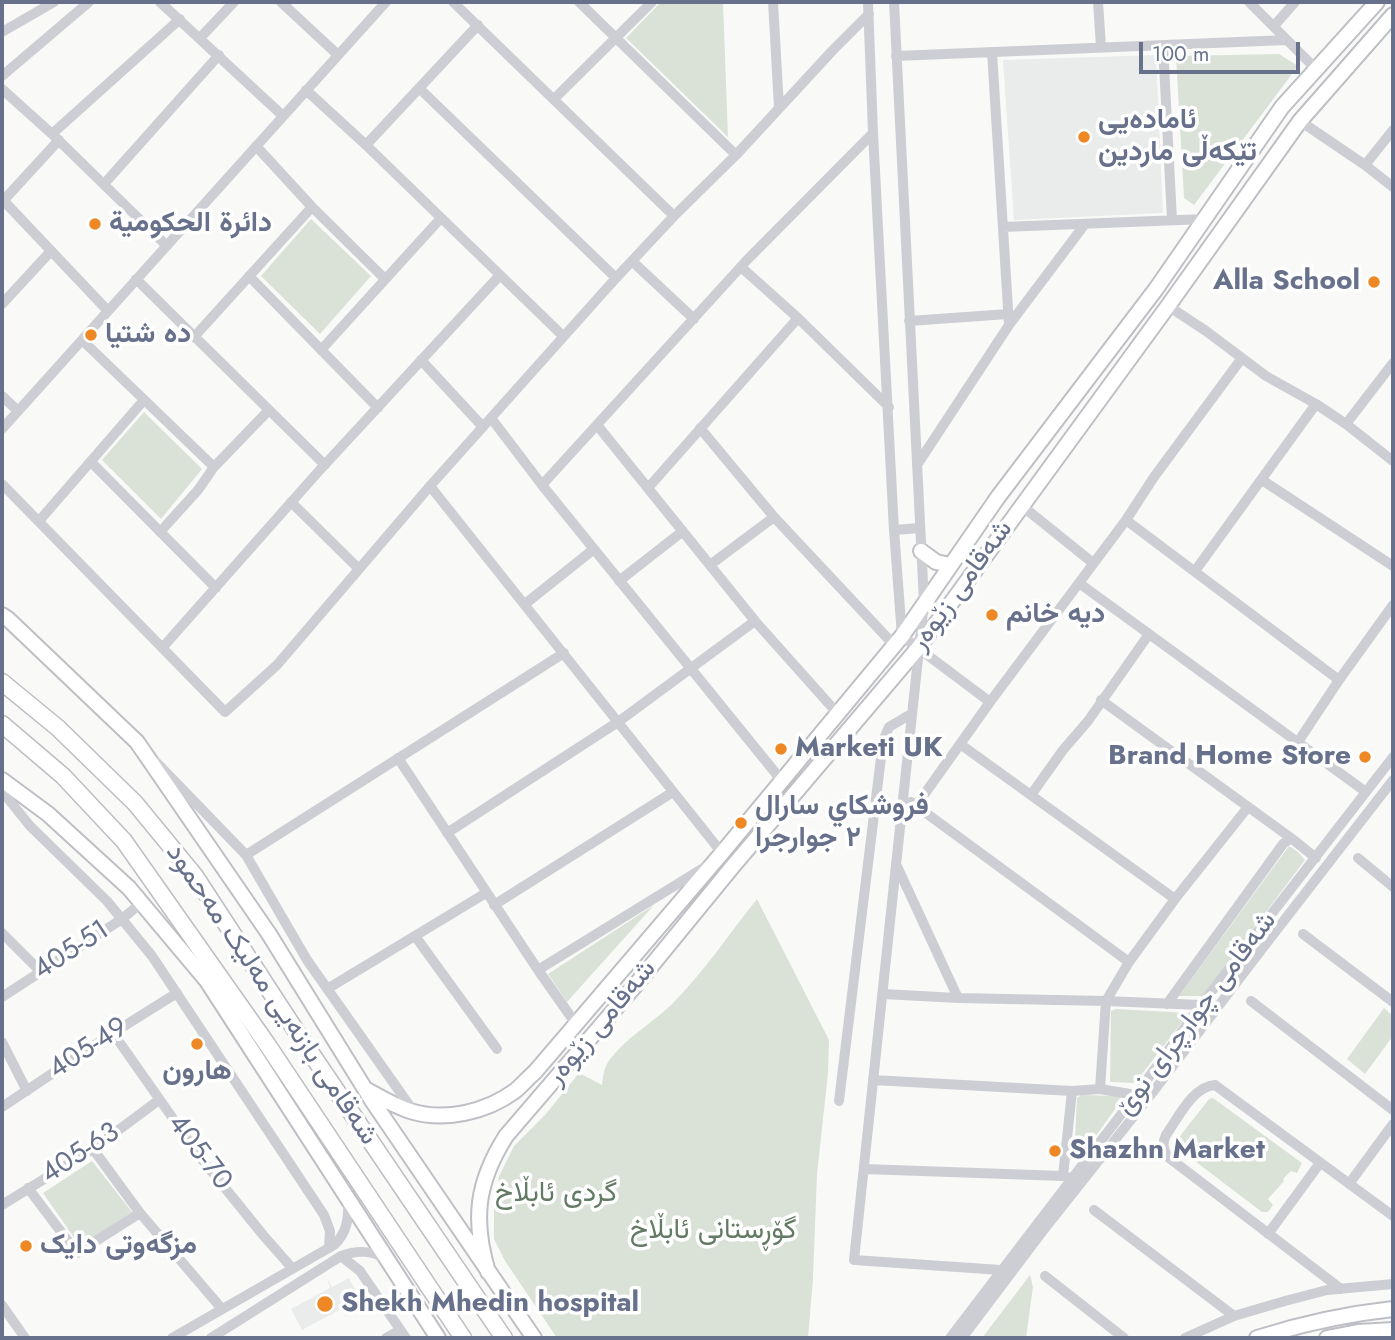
<!DOCTYPE html>
<html>
<head>
<meta charset="utf-8">
<style>
  body { margin:0 }
  #map { position:relative; width:1395px; height:1340px; overflow:hidden; background:#f9faf8; font-family:Jost,sans-serif }
  canvas { display:block }
  .frame { position:absolute; inset:0; border:4px solid #67718b; pointer-events:none }
  .scale { position:absolute; left:1139px; top:42px; width:161px; height:32px; box-sizing:border-box; border:4px solid #67718b; border-top:0; padding-left:9px; font-size:21px; line-height:24px; white-space:nowrap; color:#67718b; -webkit-text-stroke:5px #fff; paint-order:stroke }
</style>
</head>
<body>
<div id="map">
<canvas width="1395" height="1340"></canvas>
<div class="frame"></div>
<div class="scale">100 m</div>
</div>
<script>
const g = document.querySelector('canvas').getContext('2d');
g.lineJoin = 'round';
function paint(path, color) { g.fillStyle = color; g.fill(path, 'evenodd'); }
function trace(path, color, width, dash) { g.strokeStyle = color; g.lineWidth = width; g.lineCap = dash ? 'butt' : 'round'; g.setLineDash(dash || []); g.stroke(path); }
function drawText(font, color, halo, rows, align = 'center') {
  g.font = font + ' Jost,Vazirmatn,sans-serif'; g.lineWidth = 7; g.setLineDash([]); g.textBaseline = 'middle'; g.strokeStyle = halo; g.fillStyle = color; for (const [text, x, y, turn = 0] of rows) {
    g.save(); g.translate(x, y); g.rotate((+turn || 0) * Math.PI / 180); g.textAlign = isNaN(turn) ? turn : align; if (halo) g.strokeText(text, 0, 0); g.fillText(text, 0, 0); g.restore();
  }
}
const built = new Path2D(`
  M1156,55L1163,213L1014,220L1003,60Z
  M327,1278L332,1287L349,1278L360,1299L343,1308L348,1318L341,1309L302,1330L291,1309L330,1288Z`);
const green = new Path2D(`
  M661,2H723L728,137L626,38Z
  M1279,54L1298,66L1194,205L1184,198L1176,56Z
  M311,219L371,276L320,334L261,276Z
  M144,412L202,469L161,519L102,460Z
  M1289,846L1298,852L1305,860L1203,996H1179Z
  M757,899L829,1040L828,1073L817,1174L813,1279L808,1338H557L505,1261L494,1239V1210L499,1176L514,1146L545,1115L579,1073L602,1085C603,1076 604,1067 610,1059C627,1037 651,1024 671,1005C703,973 729,934 757,899Z
  M654,905L567,1002L548,974Z
  M1384,1008L1393,1016V1036L1365,1074L1347,1059Z
  M1116,1009L1189,1013L1135,1083L1110,1082L1111,1011Z
  M1081,1095L1118,1096L1121,1098V1101L1080,1158L1074,1159L1077,1098Z
  M1213,1098L1302,1163L1297,1173L1291,1171L1283,1179L1284,1181L1268,1199L1273,1205L1268,1212H1262L1175,1146L1177,1140L1209,1099Z
  M92,1161L132,1212L80,1246L43,1193Z
  M1030,1275L1033,1287L1026,1338H982Z`);
const minor = new Path2D(`
  M160,2L283,116
  M281,2L338,55
  M453,2L674,216
  M579,2L736,155
  M773,2L779,108
  M868,2L873,133L894,530L902,636L990,702
  M894,2L924,602L854,1260L1001,1270
  M1098,2L1101,47
  M1249,2L1316,69
  M1274,26L1295,2
  M2,32L54,2
  M200,38L234,2
  M1163,45L1172,220
  M992,52L1009,325
  M896,56L1287,40
  M2,76L89,2
  M419,88L616,278
  M2,89L52,134L167,246
  M306,90L366,145L563,336
  M554,99L652,2
  M1300,121L1365,165L1393,187
  M52,134L180,19
  M366,145L478,25
  M256,146L312,207L385,279
  M1365,165L1393,130
  M104,184L219,55
  M2,199L108,311
  M3,201L59,140
  M1003,227L1205,219
  M632,261L694,319
  M741,267L798,318L889,407
  M249,276L378,408
  M136,279L325,465
  M2,304L51,251
  M1168,306L1206,331L1266,376L1316,404L1346,424L1393,461
  M909,321L1008,314
  M194,337L312,207
  M82,340L214,467L198,490L160,532
  M321,350L441,218
  M421,360L483,427
  M2,396L18,411
  M491,418L542,485L782,781
  M1346,424L1393,363
  M597,425L755,621L838,714
  M700,428L774,517L894,645
  M2,429L386,2
  M91,462L216,588
  M917,465L1009,325L1085,224
  M214,467L269,410
  M1262,480L1393,566
  M2,484L225,712L277,665L430,486L616,278L674,216L736,155L833,50L869,14
  M542,485L747,260L873,133
  M430,486L722,853
  M648,488L798,318
  M291,502L358,568
  M1021,505L1093,563
  M1126,520L1339,680
  M39,521L144,400
  M894,530L920,528
  M710,565L774,517
  M1195,571L1316,404
  M619,581L683,531
  M1079,583L1366,792
  M525,604L594,549
  M163,647L318,472L500,275
  M1101,700L1291,838L1316,858
  M1298,742L1339,680L1393,605
  M960,744L1175,899
  M398,758L538,970L576,1024
  M157,763L246,855L307,960L414,1112
  M2,791L30,826L107,901L152,956L324,1215L330,1231L329,1248
  M1031,795L1063,750L1088,721L1149,634
  M911,802L1129,962
  M916,806L990,702L1126,520L1154,477L1242,358
  M447,833L618,722L755,621
  M246,855L564,653
  M1358,858L1393,887
  M896,864L958,998
  M494,905L673,792
  M2,933L40,971
  M1303,934L1393,1002
  M415,936L497,1049
  M538,970L705,867
  M327,989L486,893
  M883,994L958,998L1106,1001L1201,1005
  M2,997L122,919L141,903
  M1251,1001L1393,1110
  M1167,1004L1283,844L1291,838
  M113,1033L200,1157L263,1235L292,1268
  M2,1042L27,1091
  M873,1080L1072,1091L1100,1089L1136,1095
  M1100,1089L1106,1001L1129,962L1175,899L1248,807
  M839,1101L883,741L889,727L911,714
  M2,1107L113,1033L177,993
  M93,1149L140,1213L222,1309
  M864,1169L1063,1176L1071,1178
  M1063,1176L1072,1091
  M1349,1184L1393,1124
  M28,1188L77,1253L140,1213
  M2,1205L93,1149L159,1100
  M1094,1210L1234,1316
  M1268,1234L1320,1163
  M341,1256L360,1271L406,1338
  M1045,1276L1124,1338
  M1341,1289L1168,1157C1163,1149 1162,1143 1166,1135C1178,1118 1193,1086 1215,1085L1393,1216
  M2,1305L25,1338
  M172,1338L334,1245C347,1233 349,1218 348,1201
  M211,1338L341,1256C357,1250 371,1250 386,1259
  M386,1338L400,1330
  M950,1338L1136,1095L1201,1005L1393,757
  M962,1338L1042,1232L1153,1092L1265,945L1393,780
  M1185,1338L1234,1316L1285,1301L1327,1290L1393,1284`);
const major = new Path2D(`
  M921,551L936,562L950,565
  M2,615L8,619L137,742L269,934L373,1102L534,1338
  M2,780L48,814L129,888L207,981L438,1338
  M365,1089C380,1097 394,1106 410,1111C445,1122 486,1112 515,1091C522,1085 528,1078 535,1072L722,853L902,636L998,497L1156,289L1282,107L1377,2
  M488,1272C472,1219 477,1182 506,1136L634,987L733,866L919,647L1168,306L1300,121L1393,15
  M1257,1338C1301,1324 1347,1314 1393,1309
  M1327,1338L1358,1332L1393,1330`);
const highway = new Path2D(`
  M2,682L58,728L135,803L195,876L298,1034L504,1338
  M2,724L63,776L124,841L267,1044L463,1338`);
const markers = [
  [1084,137,7,"#ee8824"],
  [95,224,7,"#ee8824"],
  [1374,282,7,"#ee8824"],
  [91,335,7,"#ee8824"],
  [992,615,7,"#ee8824"],
  [781,749,7,"#ee8824"],
  [1365,757,7,"#ee8824"],
  [741,823,7,"#ee8824"],
  [197,1044,7,"#ee8824"],
  [1055,1151,7,"#ee8824"],
  [26,1246,7,"#ee8824"],
  [325,1304,9,"#ee8824"]
];
const poiNames = [
  ["ئامادەیی",1098,121],
  ["تێکەڵی ماردین",1098,153],
  ["دائرة الحكومية",109,224],
  ["Alla School",1360,282,"right"],
  ["ده شتيا",105,335],
  ["دیە خانم",1006,615],
  ["Marketi UK",795,749],
  ["Brand Home Store",1351,757,"right"],
  ["فروشكاي سارال",755,807],
  ["٢ جوارجرا",755,839],
  ["هارون",197,1072,"center"],
  ["Shazhn Market",1069,1151],
  ["مزگەوتی دایک",40,1246],
  ["Shekh Mhedin hospital",341,1304]
];
const streetNames = [
  ["شەقامی زێوەر",962,586,-54],
  ["405-51",72,951,-33],
  ["شەقامی بازنەیی مەلیک مەحمود",271,995,56],
  ["شەقامی چوارچرای نوێ",1197,1014,-53],
  ["شەقامی زێوەر",602,1023,-50],
  ["405-49",89,1049,-33],
  ["405-70",199,1153,53],
  ["405-63",81,1154,-33]
];
const parkNames = [
  ["گردی ئابڵاخ",556,1194],
  ["گۆڕستانی ئابڵاخ",713,1231]
];
paint(built, '#eaebeb');
paint(green, '#dae2d8');
trace(major, '#bdbfc5', 18);
trace(highway, '#bcbec3', 19);
trace(minor, '#cdced3', 10);
trace(major, '#fff', 14);
trace(highway, '#fff', 16);
for (const [x, y, r, color] of markers) { const dot = new Path2D(); dot.arc(x, y, r, 0, 2 * Math.PI); g.fillStyle = color; g.fill(dot); trace(dot, '#fff', 2.5); }
drawText('bold 28px', '#67718b', '#fff', poiNames, 'left');
drawText('28px', '#67718b', '#fff', streetNames);
drawText('28px', '#637b64', '#fff', parkNames);
</script>
</body>
</html>
